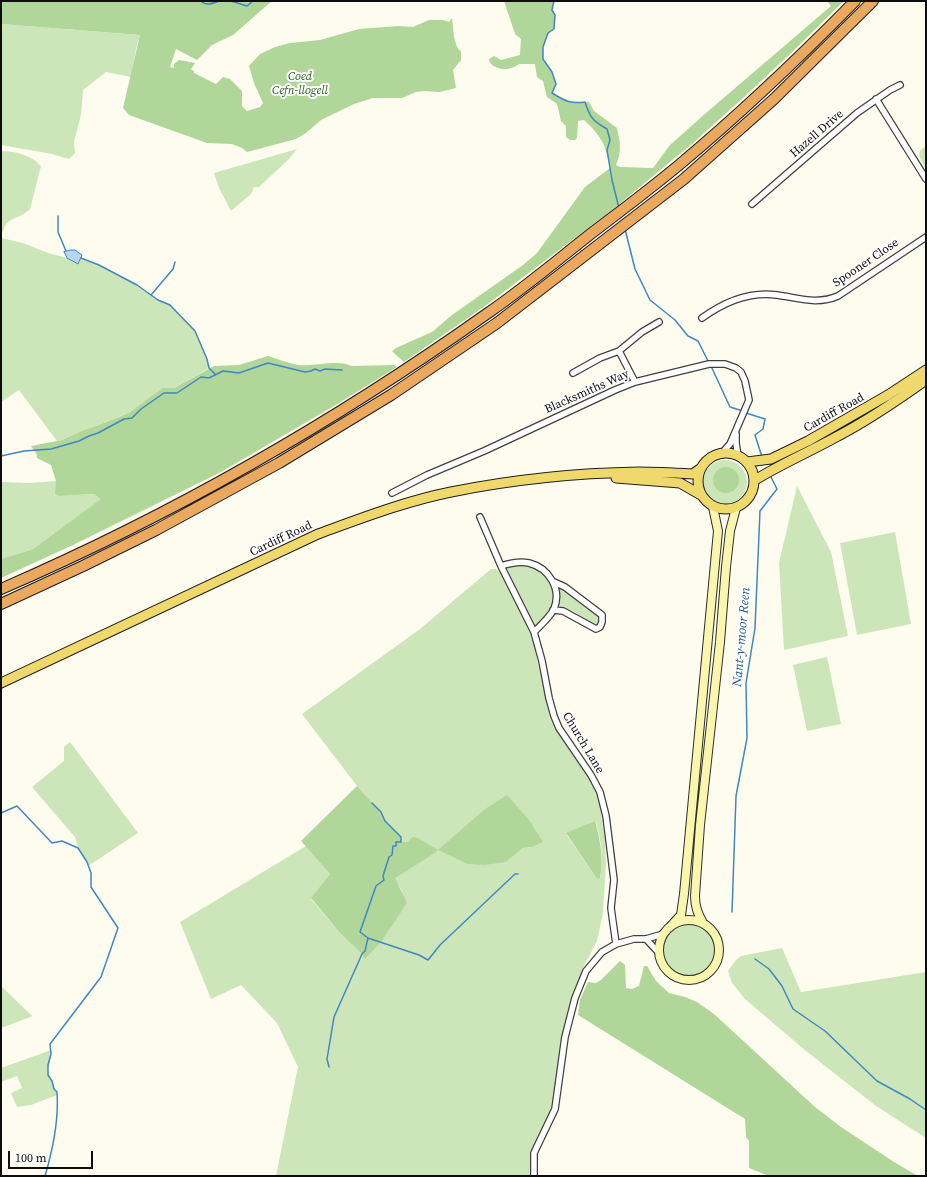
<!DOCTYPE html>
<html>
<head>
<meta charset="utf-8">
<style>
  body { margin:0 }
  #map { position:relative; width:927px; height:1177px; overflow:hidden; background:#fefcee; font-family:"Source Serif 4",serif }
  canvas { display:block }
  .frame { position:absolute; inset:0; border:2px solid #0d0d0d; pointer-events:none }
  .scale { position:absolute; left:8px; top:1151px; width:85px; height:18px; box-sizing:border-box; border:2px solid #0d0d0d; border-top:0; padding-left:5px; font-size:12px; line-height:14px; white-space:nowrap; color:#0d0d0d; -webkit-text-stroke:3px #fff; paint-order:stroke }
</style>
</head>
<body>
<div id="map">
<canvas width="927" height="1177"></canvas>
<div class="frame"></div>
<div class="scale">100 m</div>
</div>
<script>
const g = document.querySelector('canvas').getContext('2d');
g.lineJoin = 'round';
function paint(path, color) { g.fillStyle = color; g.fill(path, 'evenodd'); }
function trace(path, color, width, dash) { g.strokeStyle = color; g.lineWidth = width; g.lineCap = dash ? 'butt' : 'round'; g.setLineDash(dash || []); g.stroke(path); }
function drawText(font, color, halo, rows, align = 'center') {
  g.font = font + ' "Source Serif 4",serif'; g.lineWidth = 4; g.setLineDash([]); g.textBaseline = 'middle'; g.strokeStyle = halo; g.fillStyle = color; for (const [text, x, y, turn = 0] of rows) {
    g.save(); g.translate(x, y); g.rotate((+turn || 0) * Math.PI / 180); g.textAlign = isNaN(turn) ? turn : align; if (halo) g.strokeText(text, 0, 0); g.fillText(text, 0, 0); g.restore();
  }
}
const green = new Path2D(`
  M1,24L140,35L136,49L131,77L106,72L83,90L81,115L74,142L75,153L69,159L52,154L1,145Z
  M926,146V169C921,160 914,152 926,146Z
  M297,149L289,159L259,187H254L251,194L231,211L219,188L214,173Z
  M1,151C14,151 32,155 41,166L30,209C24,216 14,217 7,223C4,226 3,232 1,236Z
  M1,238L23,243L48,253L67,258L78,264L81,258L99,265L137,285L158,300L170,305L195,331L207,359L209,368L174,388H162L130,412L96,426L84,430L62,440L57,441L19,390L1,402Z
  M703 482a22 22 0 1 1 44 0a22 22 0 1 1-44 0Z
  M56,481L59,496L94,494L102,499L33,549L1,559V482L30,483Z
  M797,486L831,552L848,636L784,650L779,563Z
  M895,532L911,624L857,635L840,543Z
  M520,564C524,565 529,565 533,566C551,572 559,595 550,611C547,617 540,623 535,627L507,569L508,567Z
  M491,569H496L499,571L509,587L533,640L550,718L591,778L596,790L601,811L605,842L606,864L603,913L597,941L582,970L565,1037L555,1109L534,1153V1176H276L298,1067L277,1023L241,985L211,999L180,922L306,846L330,874L311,899L340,933L362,954L402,891L394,878L426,859L437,850L408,842H401V837L385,821L381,812L357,786L302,714L420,629ZM595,821C601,837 604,861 600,878L597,879L566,834ZM532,847L523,848L506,862L438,850Z
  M561,588H563L601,617L599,625L596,626L573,611L559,607V589Z
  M827,657L841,724L807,731L793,665Z
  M70,742L138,833L88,866L87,862L78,848L75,837L32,787L64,761V747Z
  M663 950a26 26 0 1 1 52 0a26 26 0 1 1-52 0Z
  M782,948L801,992L926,972V1138L876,1106L806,1051L745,999L732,983L728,971L736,960L741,956Z
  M1,986L31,1015L33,1016L1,1028Z
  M51,1050C52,1058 47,1066 48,1074C49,1077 52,1080 53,1083C54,1088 53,1089 57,1092V1095L31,1105L17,1107L11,1093L22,1088L17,1076L1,1082V1068Z`);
const forest = new Path2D(`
  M1,1H272L233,35L212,45L197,60L176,49L170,67L174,68V64L179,60L195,63L191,69L194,71V73L216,84L223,77L230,79L242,91V106L247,111L260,107L263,103L254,83L249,66L260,54L275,47L290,43L320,40L359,29L398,26L413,27L429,20H443L449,22L452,18L454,37L457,47L461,52V60L453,70L456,88L440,92L425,91L416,92L402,98H373L354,104L321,120L306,133L296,139L247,152L242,148L232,144L207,143L129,115L123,108L140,35L1,24Z
  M504,1H554L552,10L555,15L554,29L548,33L543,47V59L552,72L556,84L553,93C568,103 571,104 589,102L594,111L617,128C620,142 622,151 616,165L620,167L653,168L670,145L706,113L824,12L831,6L827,1H844L790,54L743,98L693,143L612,210L485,306L404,362L392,351L396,348L432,332L452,315L523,265L537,253L585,187L610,168C606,144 601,136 584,120L578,121L577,138L575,140H570L566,137V126L561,121L557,104L547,97L543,81L537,77L535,64H519C510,71 498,71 490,63L489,59L494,56L501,60L520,55L521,39L515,34Z
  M268,356C278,359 288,363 298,365C312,367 339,359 351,366L394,365L397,367L339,403L221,472L73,545L1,578V559L33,549L101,499L94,494L59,496L55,494L56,481L51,465L37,458V455L31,446L62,440L84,430L96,426L121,416L130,412L162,388H174L214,366L239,365Z
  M713 480a13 13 0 1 1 26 0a13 13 0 1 1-26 0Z
  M357,786L381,812L385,821L401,837V842H408L412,837L418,838L438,850L485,809L507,795L529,820L543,842L532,847L523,848L506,862L484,865L468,864L438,850L426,859L395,878L407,903L381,942L365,959L362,954L340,933L311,898L330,874L301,841Z
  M595,821C600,839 604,860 600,878L597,879L566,833Z
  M620,961L625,965L626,988L632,989L639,986L644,966H647L656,981L669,993L685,997L697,1002L714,1014L815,1107L841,1127L894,1162L918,1176H769L749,1168V1141L746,1137L745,1119L578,1015L580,1000L588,982L596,983L601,980Z`);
const water = new Path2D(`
  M71,250H75L82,255L78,264L67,258L64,252Z`);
const stream = new Path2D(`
  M201,1C206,6 213,4 219,1
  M231,1L247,6L253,1
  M554,1L552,10L555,15L554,29L548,33L543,47V59L552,72L556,84L552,93C565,101 570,104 585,102C590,118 593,121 607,129L610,140L607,150L612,180L619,208
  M58,216V232L66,251
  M625,229L635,269L650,300L675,320L688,336L698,341L709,363
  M81,258L99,265L137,285L158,300L170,305L195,331L207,359L209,368L215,374
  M151,295L173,269L175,262
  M711,366L730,407L743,411
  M746,413L765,419L763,429L755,435L762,457
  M1,456L24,451L51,449L79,441L89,436L98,433L124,419L132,418L141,409L164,393H177L201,377L209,378L223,371L239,373L268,363L305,372L311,371L315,369L320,371L325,369L342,370
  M1,813L17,806L52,843L62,841L78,848L87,862L91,873V887L118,928L101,977L50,1044L51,1054L48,1065V1075L52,1081L54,1089L57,1092C59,1120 53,1149 45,1176
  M732,912L736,796L747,738L746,683L755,628L760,511L777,489L770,475
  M368,938L419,955L428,960L440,945L515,874H518
  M755,959L769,969L782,986L793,1009L825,1031L877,1081L910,1099L926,1110
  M329,1067L327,1059L334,1017L362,954L365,951L368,938L360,932L376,886L384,880L383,876L389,857L392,855L393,846H396V842H401V837L385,821L381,812L372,803`);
const street = new Path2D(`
  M876,99L926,179
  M752,204L857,113L890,90L900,85
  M702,318C724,302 749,291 777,295C799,298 817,305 838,296L926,237
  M619,351L635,382
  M573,373L600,358L619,351L642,332L659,322
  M736,434V443L738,456
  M392,493L427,475L484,451L615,390L635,382L709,364H725L736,368L741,372L745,381L749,400L730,444L722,453
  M480,517L501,566L534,632L542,661L549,698L554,716L559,728L591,775L600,792L606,816L614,880L611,908L616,944
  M501,566C510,563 520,561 529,563C549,568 562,589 554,609C550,617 540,626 534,632
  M553,610L563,611L596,629L600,627L602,622V615L565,587L554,582
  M646,939L659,953
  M534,1176V1153L555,1109L565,1037L575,998L586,971L602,952L616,944L634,939H646L663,934`);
const secondary = new Path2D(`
  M659 950a30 30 0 1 1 60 0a30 30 0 1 1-60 0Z
  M703,923C698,914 695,907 695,896L700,825L720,642L726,567L730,531L736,508
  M670,927L681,915L684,894L718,531L713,507`);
const primary = new Path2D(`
  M698 481a28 28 0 1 1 56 0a28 28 0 1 1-56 0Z
  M747,462L771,459L808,441L888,395L926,370
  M616,478L680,483L701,495
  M755,480C781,464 811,451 838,436C869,420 898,400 926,380
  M1,683L318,534C362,518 406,501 451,492C510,480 579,473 639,472C657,472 675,473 693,474L701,468`);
const highway = new Path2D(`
  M1,589C172,515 336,421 488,313C523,289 555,262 588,236C618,213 649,190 679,165C740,114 799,58 855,1
  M1,604L83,566L156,530L279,463L391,395L497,323L684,179L774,99L873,1`);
const parkNames = [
  ["Coed",300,77],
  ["Cefn-llogell",300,91]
];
const streetNames = [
  ["Hazell Drive",817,134,-41],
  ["Spooner Close",866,263,-34],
  ["Blacksmiths Way",587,392,-24],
  ["Cardiff Road",834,413,-29],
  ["Cardiff Road",281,539,-25],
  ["Church Lane",583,743,59]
];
const waterNames = [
  ["Nant-y-moor Reen",742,637,-85]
];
paint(green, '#cde6b9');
paint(forest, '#b1d69a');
paint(water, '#b6d7f2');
trace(water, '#4187c4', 1);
trace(stream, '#4187c4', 1.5);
trace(street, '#404040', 8);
trace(secondary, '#2f2f2f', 10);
trace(primary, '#1e1e1e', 11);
trace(highway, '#1e1e1e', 12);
trace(street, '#fff', 5.5);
trace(secondary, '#faf6ad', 8);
trace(primary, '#efd96c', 9);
trace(highway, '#eba85f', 10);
drawText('italic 12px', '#2a6021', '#fff', parkNames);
drawText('12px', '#0d0d0d', '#fff', streetNames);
drawText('italic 13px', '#1e5996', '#fff', waterNames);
</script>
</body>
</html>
